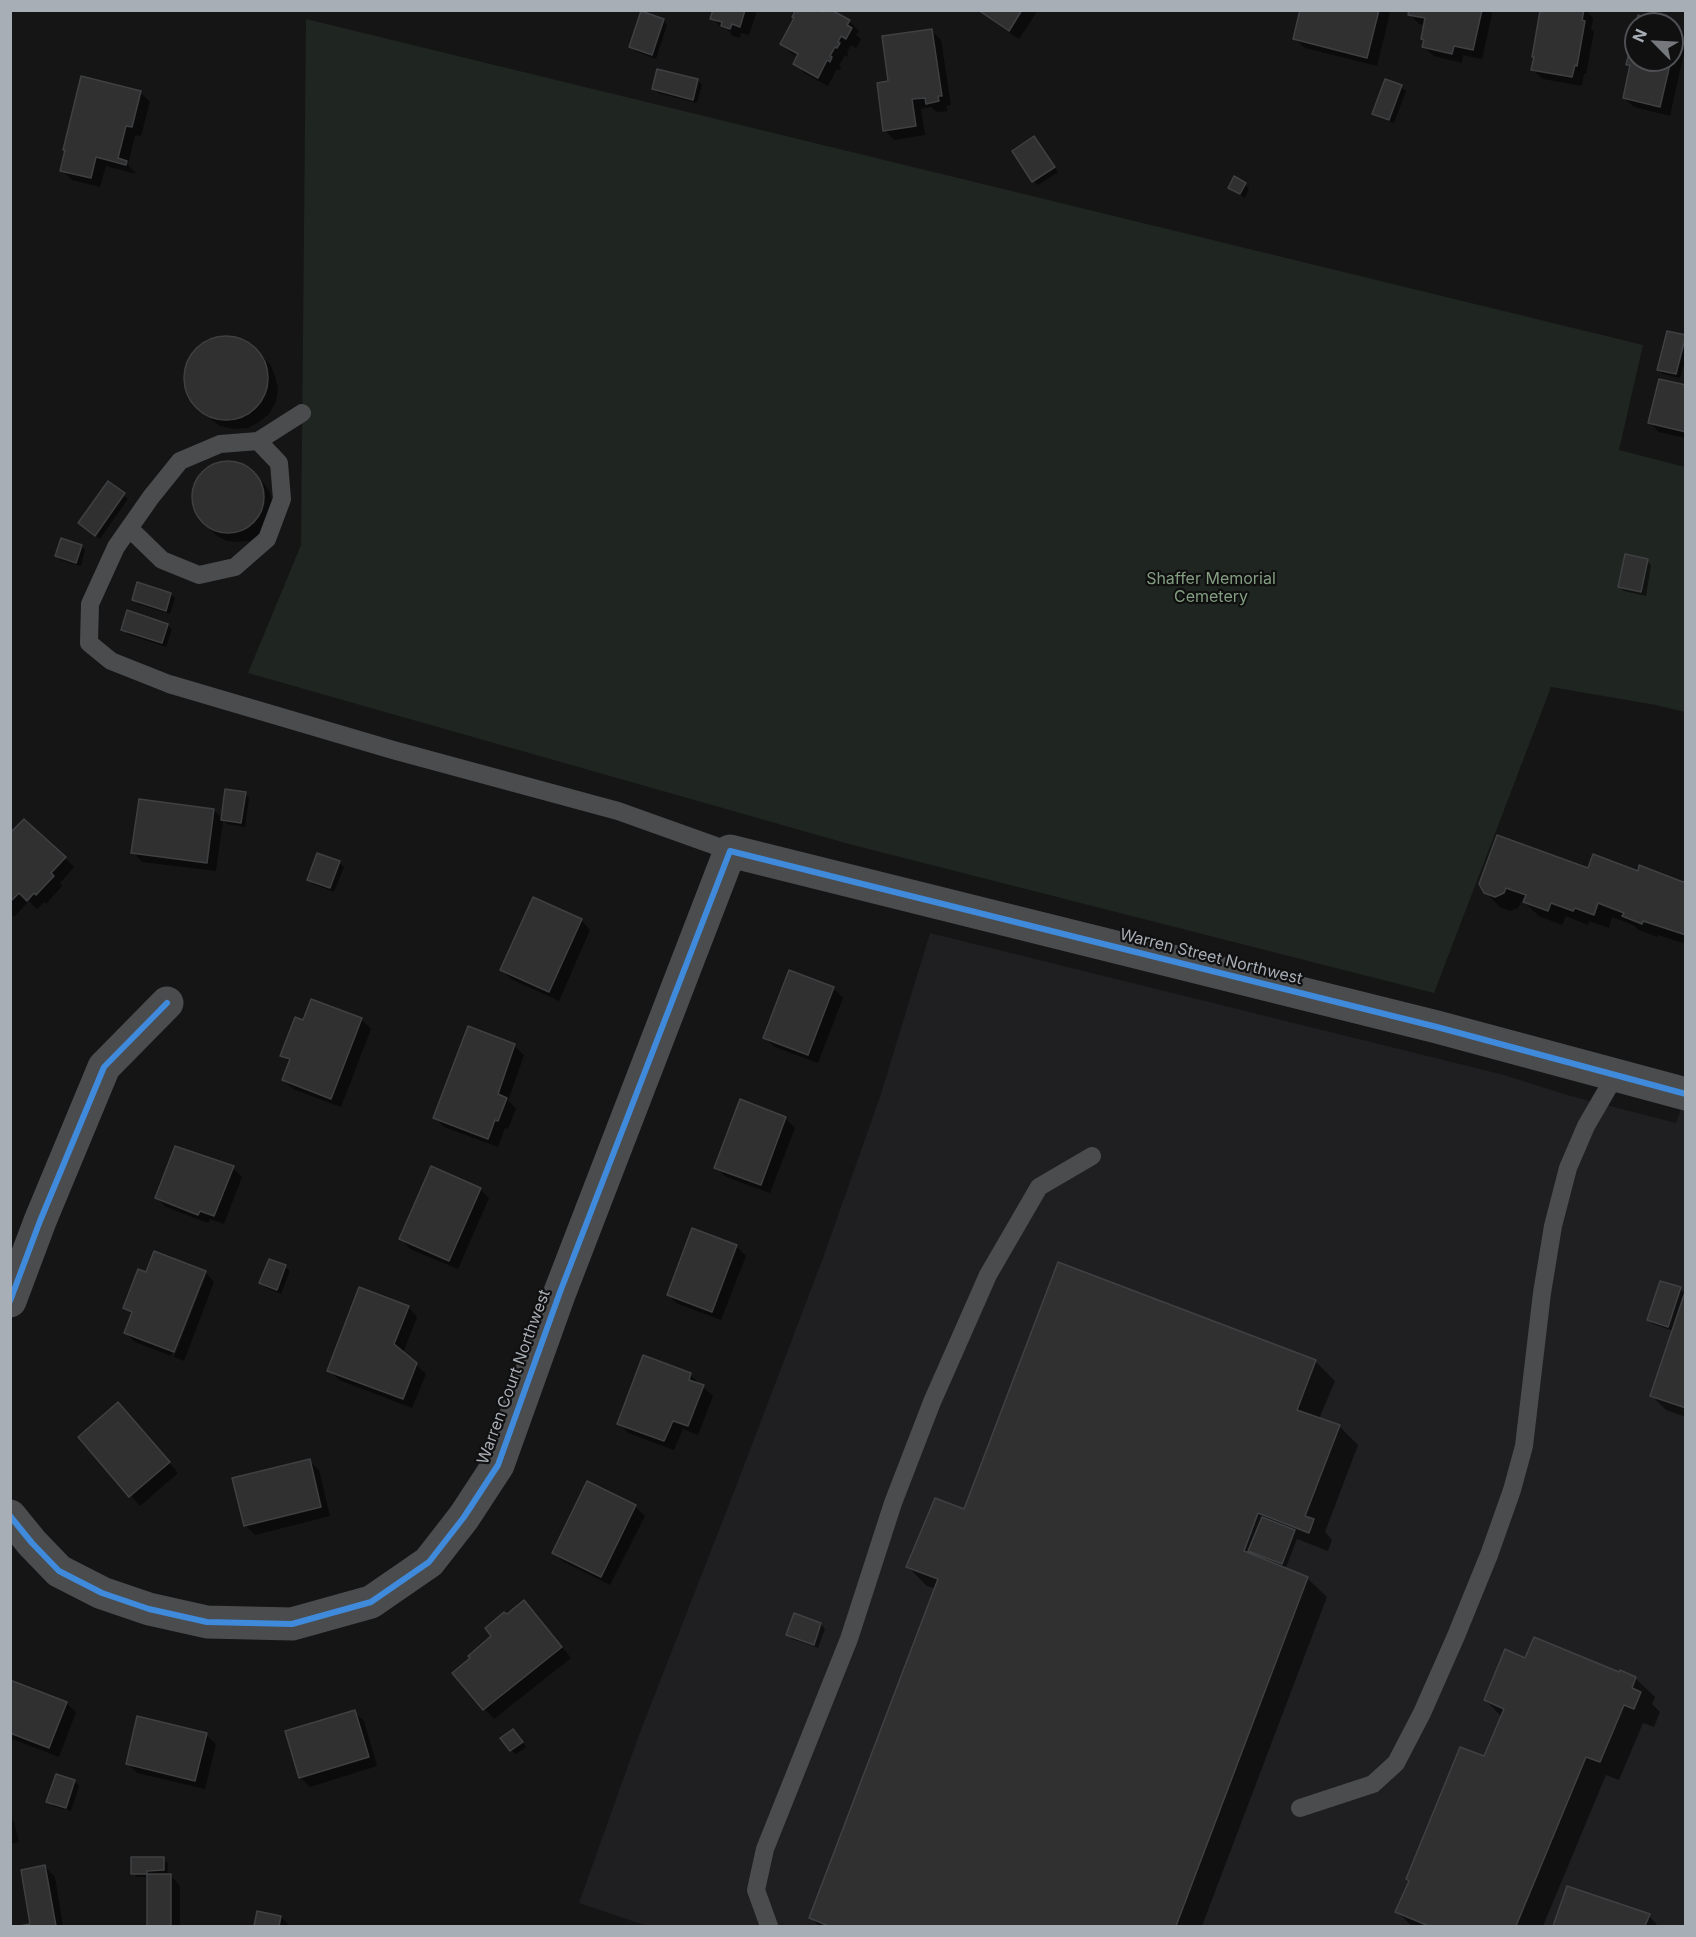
<!DOCTYPE html>
<html>
<head>
<meta charset="utf-8">
<style>
  body { margin:0 }
  #map { position:relative; width:1696px; height:1937px; overflow:hidden; background:#151516; font-family:Inter,sans-serif }
  canvas { display:block }
  .frame { position:absolute; inset:0; border:12px solid #a8aeb5; pointer-events:none }
  .north { position:absolute; left:1624px; top:12px; width:60px; height:60px; box-sizing:border-box; background:#101011; border:2px solid #4d4f53; border-radius:50%; rotate:294deg; font-size:16px; font-weight:700; line-height:24px; text-align:center; color:#a8aeb5 }
  .north::after { content:''; display:block; margin:auto; width:21px; height:27px; background:#75787d; clip-path:polygon(50% 0,100% 100%,50% 72%,0 100%) }
</style>
</head>
<body>
<div id="map">
<canvas width="1696" height="1937"></canvas>
<div class="frame"></div>
<div class="north">N</div>
</div>
<script>
const g = document.querySelector('canvas').getContext('2d');
g.lineJoin = 'round';
function paint(path, color) { g.fillStyle = color; g.fill(path, 'evenodd'); }
function trace(path, color, width, dash) { g.strokeStyle = color; g.lineWidth = width; g.lineCap = dash ? 'butt' : 'round'; g.setLineDash(dash || []); g.stroke(path); }
function drawText(font, color, halo, rows, align = 'center') {
  g.font = font + ' Inter,sans-serif'; g.lineWidth = 4.5; g.setLineDash([]); g.textBaseline = 'middle'; g.strokeStyle = halo; g.fillStyle = color; for (const [text, x, y, turn = 0] of rows) {
    g.save(); g.translate(x, y); g.rotate((+turn || 0) * Math.PI / 180); g.textAlign = isNaN(turn) ? turn : align; if (halo) g.strokeText(text, 0, 0); g.fillText(text, 0, 0); g.restore();
  }
}
const built = new Path2D(`
  M930,933L1504,1075L1567,1095L1676,1123L1685,1098V1926H647L579,1903L639,1735L737,1484L823,1258L881,1094Z`);
const green = new Path2D(`
  M306,19L1643,345L1619,450L1685,467V712L1656,705L1551,687L1434,993L849,844L248,673L301,545Z`);
const shadow = new Path2D(`
  M708,10H757L749,35L741,33L740,38L733,36L727,29L722,28L712,18L714,12Z
  M801,10H821L825,14L849,21L859,31L856,35L861,39L856,48L851,45L847,52L848,54L847,57L845,55L839,66L841,68L840,70L837,69L828,86L804,73L795,63L798,57L791,53L782,44Z
  M977,10H1038L1019,39Z
  M1302,10H1388L1390,13L1377,66L1305,48L1295,39Z
  M1411,10H1489L1492,14L1482,59L1463,55L1462,63L1434,56L1424,47L1425,25L1419,24L1410,14Z
  M1545,10H1586L1593,18L1591,29L1594,32L1586,74H1584L1582,86L1543,79L1533,70L1535,58L1533,57Z
  M663,20L667,25L656,59L635,51L630,47Z
  M1672,25L1676,26L1686,35L1683,46L1685,48L1670,116L1634,107L1624,98L1631,68L1628,64L1636,29V60H1672Z
  M931,30L941,40L951,105L946,106L948,111L937,112L931,107L921,109L925,135L894,140L885,130L890,82Z
  M697,80L702,85L697,103L658,93L654,89Z
  M1401,87L1406,91L1394,123L1379,118L1374,113Z
  M140,92L150,102L141,136L135,135L128,165L136,174L106,166L100,187L72,180L62,170L66,152L64,150Z
  M1034,138L1058,172L1038,185L1033,181Z
  M1245,184L1249,189L1245,198L1230,188Z
  M225,337L238,338L249,344L270,364L275,376L278,389L276,402L269,414L259,422L248,428L234,429L220,426L209,418L190,397L186,383L187,369L192,357L200,346L212,340Z
  M1685,337L1686,357L1680,378L1663,374L1659,369Z
  M1686,386V438L1659,432L1650,423Z
  M233,462L244,466L264,483L270,493L273,505L259,536L249,541L238,542L227,541L217,536L198,517L194,507L193,496L195,484L201,474L210,467L221,463Z
  M108,483L128,499L100,539L84,527Z
  M81,546L85,550L81,566L61,560L56,556Z
  M1647,561L1651,565L1646,596L1624,591L1619,587Z
  M170,594L175,598L170,614L138,604L133,600Z
  M167,625L172,629L166,647L127,634L123,630Z
  M245,794L249,798L245,827L227,824L223,820L216,871L142,862L133,852L214,810L223,819Z
  M10,835L65,858L74,867L60,883L62,886L46,904L44,902L37,909L29,901L14,917L10,914Z
  M339,863L344,867L334,892L313,884L308,879Z
  M1640,867L1686,883V944L1658,935L1657,937L1639,930L1633,925L1612,917L1609,928L1589,921L1588,925L1566,916L1562,925L1539,916L1526,904L1521,902L1518,908L1510,911L1500,907L1485,892L1589,870L1639,873Z
  M581,920L590,930L559,1001L511,979L502,970Z
  M833,988L843,998L818,1063L775,1047L765,1038Z
  M361,1019L371,1029L341,1107L293,1089L283,1080L290,1063L282,1055L304,1022Z
  M514,1046L524,1055L508,1101L516,1108L508,1129L505,1128L498,1147L444,1127L435,1117Z
  M785,1118L795,1128L770,1193L726,1177L716,1167Z
  M233,1168L242,1177L224,1224L210,1219L208,1223L166,1207L157,1198Z
  M480,1189L489,1198L458,1269L410,1249L401,1239Z
  M736,1246L746,1256L721,1320L678,1304L668,1295Z
  M1059,1264L1316,1362L1335,1381L1319,1419L1339,1426L1358,1445L1325,1532L1332,1540L1328,1551L1297,1539L1285,1570L1307,1578L1327,1597L1202,1926H819L811,1918L936,1589L927,1586L908,1567L965,1510Z
  M285,1267L290,1271L281,1294L265,1287L261,1283Z
  M205,1272L214,1282L184,1361L174,1357L206,1275H202L171,1356L135,1342L126,1333L132,1315L125,1308L147,1274Z
  M1680,1289L1686,1294V1417L1666,1410L1652,1396L1673,1331L1653,1324L1648,1320Z
  M408,1307L417,1317L403,1353L426,1374L412,1408L339,1380L329,1370Z
  M690,1375L713,1396L698,1435L683,1429L674,1450L628,1433L619,1423Z
  M127,1414L178,1473L140,1506L80,1437Z
  M309,1461L319,1470L330,1516L255,1535L246,1526L234,1479Z
  M635,1506L645,1516L610,1585L564,1562L554,1553Z
  M533,1612L571,1658L494,1719L454,1673L493,1637L507,1616Z
  M795,1615L821,1624L825,1629L818,1648L792,1639L788,1635Z
  M1526,1660L1635,1678L1655,1697L1652,1704L1660,1712L1654,1727L1643,1723L1619,1780L1606,1775L1543,1926H1412L1397,1912L1485,1758L1502,1717L1485,1700Z
  M10,1681L66,1703L76,1712L59,1757L10,1738Z
  M354,1712L364,1721L377,1766L310,1787L300,1777Z
  M206,1735L216,1744L205,1789L137,1773L127,1763Z
  M517,1735L526,1747L516,1754L511,1750Z
  M74,1781L79,1786L71,1811L53,1806L48,1801Z
  M10,1818L14,1822L19,1842L10,1844Z
  M163,1859L168,1863L167,1876H171L180,1886V1926H149L148,1877H137L133,1873Z
  M45,1867L55,1877L63,1926H27H32Z
  M1568,1887L1649,1916L1658,1926H1554Z
  M258,1913L281,1917L290,1926H255Z`);
const building = new Path2D(`
  M713,10H745L740,27L732,24L730,29L721,26L722,22L710,19Z
  M799,10H820L824,12L825,10H831L850,20L847,25L852,28L846,39L841,36L838,42L840,43L837,48L835,47L830,56L832,57L830,62L827,60L818,78L793,64L798,54L780,44L794,18L792,17L795,11L798,12Z
  M978,10H1022L1009,31Z
  M1300,10H1379L1367,58L1293,39Z
  M1409,10H1482L1473,50L1454,46L1452,54L1422,47L1424,40L1421,39L1425,18L1408,15Z
  M1544,10H1584L1582,20L1585,21L1577,66L1575,65L1572,77L1531,70L1534,57H1532L1540,11L1544,12Z
  M641,11L664,19L652,55L629,47Z
  M1638,15L1677,24L1673,36L1677,37L1672,57V24H1636V60H1671L1660,107L1623,98L1630,65H1626Z
  M932,29L942,96H938L939,101L926,104L925,98L912,99L916,126L883,131L877,83L888,81L882,36Z
  M657,69L698,79L693,100L652,89Z
  M81,76L141,91L132,127L126,126L118,158L127,161L126,165L96,157L91,178L60,171L65,150H63Z
  M1385,79L1402,85L1389,120L1372,114Z
  M1034,136L1055,167L1032,182L1012,151Z
  M1234,176L1246,183L1240,194L1228,188Z
  M1667,331L1686,335L1676,374L1657,370Z
  M184 378a42 42 0 1 1 84 0a42 42 0 1 1-84 0Z
  M1659,379L1686,385V432L1648,423Z
  M192 497a36 36 0 1 1 72 0a36 36 0 1 1-72 0Z
  M108,481L125,493L95,536L78,523Z
  M61,538L82,545L76,563L55,556Z
  M1625,554L1648,559L1641,592L1618,587Z
  M137,582L171,593L166,611L132,600Z
  M127,610L168,624L162,643L121,630Z
  M225,789L246,792L241,823L221,820Z
  M139,799L214,809L207,863L131,853Z
  M24,819L66,857L51,873L54,876L36,895L34,893L27,901L19,893L10,902V833Z
  M1497,835L1588,868L1593,854L1638,871L1639,865L1683,882L1686,880V935L1643,921L1642,924L1622,916L1624,913L1598,903L1594,915L1575,908L1573,911L1551,903L1548,911L1523,902L1526,895L1506,888L1504,893L1495,897L1484,893L1479,884Z
  M317,853L340,861L330,888L307,880Z
  M533,897L582,919L549,992L500,970Z
  M789,970L834,987L808,1055L763,1038Z
  M311,999L362,1018L331,1099L282,1080L290,1059L280,1056L295,1017L303,1020Z
  M468,1026L515,1044L498,1094L507,1098L498,1121L495,1120L488,1139L433,1118Z
  M740,1099L786,1117L761,1185L714,1168Z
  M175,1146L234,1166L214,1216L200,1211L198,1215L155,1198Z
  M431,1166L481,1188L449,1261L399,1239Z
  M692,1228L737,1245L712,1312L667,1295Z
  M154,1251L206,1271L174,1352L124,1333L132,1312L123,1308L138,1269L146,1272Z
  M269,1259L286,1265L277,1290L259,1283Z
  M1058,1262L1316,1360L1297,1410L1340,1425L1305,1516L1314,1519L1309,1533L1258,1513L1244,1551L1308,1577L1176,1926H829L809,1918L938,1579L906,1567L935,1498L964,1509Z
  M1660,1281L1681,1287L1668,1327L1647,1320Z
  M359,1287L409,1306L394,1344L417,1363L403,1399L327,1371Z
  M1686,1289V1408L1650,1396Z
  M643,1355L691,1373L689,1380L704,1385L688,1426L673,1421L664,1441L617,1424Z
  M118,1402L170,1462L129,1497L78,1437Z
  M310,1459L321,1507L244,1526L232,1478Z
  M587,1481L636,1505L601,1577L552,1553Z
  M1262,1517L1295,1530L1282,1564L1248,1551Z
  M524,1600L562,1647L483,1710L452,1673L470,1658L468,1656L491,1636L485,1628L504,1612L507,1614Z
  M794,1613L821,1623L814,1645L786,1635Z
  M1534,1637L1619,1672L1620,1670L1636,1677L1632,1688L1641,1692L1634,1709L1624,1705L1600,1762L1586,1757L1516,1926H1429L1395,1912L1409,1881L1406,1879L1460,1747L1484,1756L1504,1709L1484,1700L1505,1649L1525,1658Z
  M10,1680L67,1702L49,1748L10,1733Z
  M355,1710L369,1757L299,1778L285,1731Z
  M137,1716L207,1733L195,1781L126,1764Z
  M513,1729L523,1742L510,1751L500,1738Z
  M56,1774L75,1780L66,1808L46,1802Z
  M131,1857H164V1870L147,1871V1874H131Z
  M45,1865L56,1926H19L30,1924L21,1870Z
  M147,1874H171V1926H147Z
  M1567,1886L1650,1914L1645,1926H1553Z
  M257,1911L281,1916L279,1926H254Z`);
const lane = new Path2D(`
  M302,413L258,441L220,444L180,461L151,497L116,547L90,604L89,643L111,661L169,684L393,750L618,811L730,851
  M129,528L162,560L199,575L235,567L267,539L282,499L279,463L258,441
  M1300,1808L1373,1784L1396,1763L1422,1713L1456,1636L1489,1555L1512,1490L1524,1446L1542,1293L1553,1226L1568,1168L1586,1126L1615,1076
  M769,1926L756,1890L765,1849L849,1639L893,1503L932,1402L988,1275L1039,1187L1092,1156`);
const street = new Path2D(`
  M10,1301L40,1221L104,1067L167,1003
  M10,1516L32,1543L59,1571L102,1593L149,1609L207,1622L292,1624L371,1602L429,1562L464,1517L498,1465L560,1292L730,851L1437,1027L1686,1094`);
const cycleway = new Path2D(`
  M10,1301L40,1221L104,1067L167,1003
  M10,1516L32,1543L59,1571L102,1593L149,1609L207,1622L292,1624L371,1602L429,1562L464,1517L498,1465L560,1292L730,851L1437,1027L1686,1094`);
const parkNames = [
  ["Shaffer Memorial",1211,579],
  ["Cemetery",1211,597]
];
const streetNames = [
  ["Warren Street Northwest",1211,957,14],
  ["Warren Court Northwest",514,1377,-70]
];
paint(built, '#1f1f21');
paint(green, '#1f2520');
paint(shadow, '#0007');
paint(building, '#303031');
trace(building, '#3e4042', 1.5);
trace(lane, '#4a4c4e', 18);
trace(street, '#4a4c4e', 33);
trace(cycleway, '#408adc', 6);
drawText('16px', '#849e81', '#101011', parkNames);
drawText('16px', '#a8aeb5', '#101011', streetNames);
</script>
</body>
</html>
